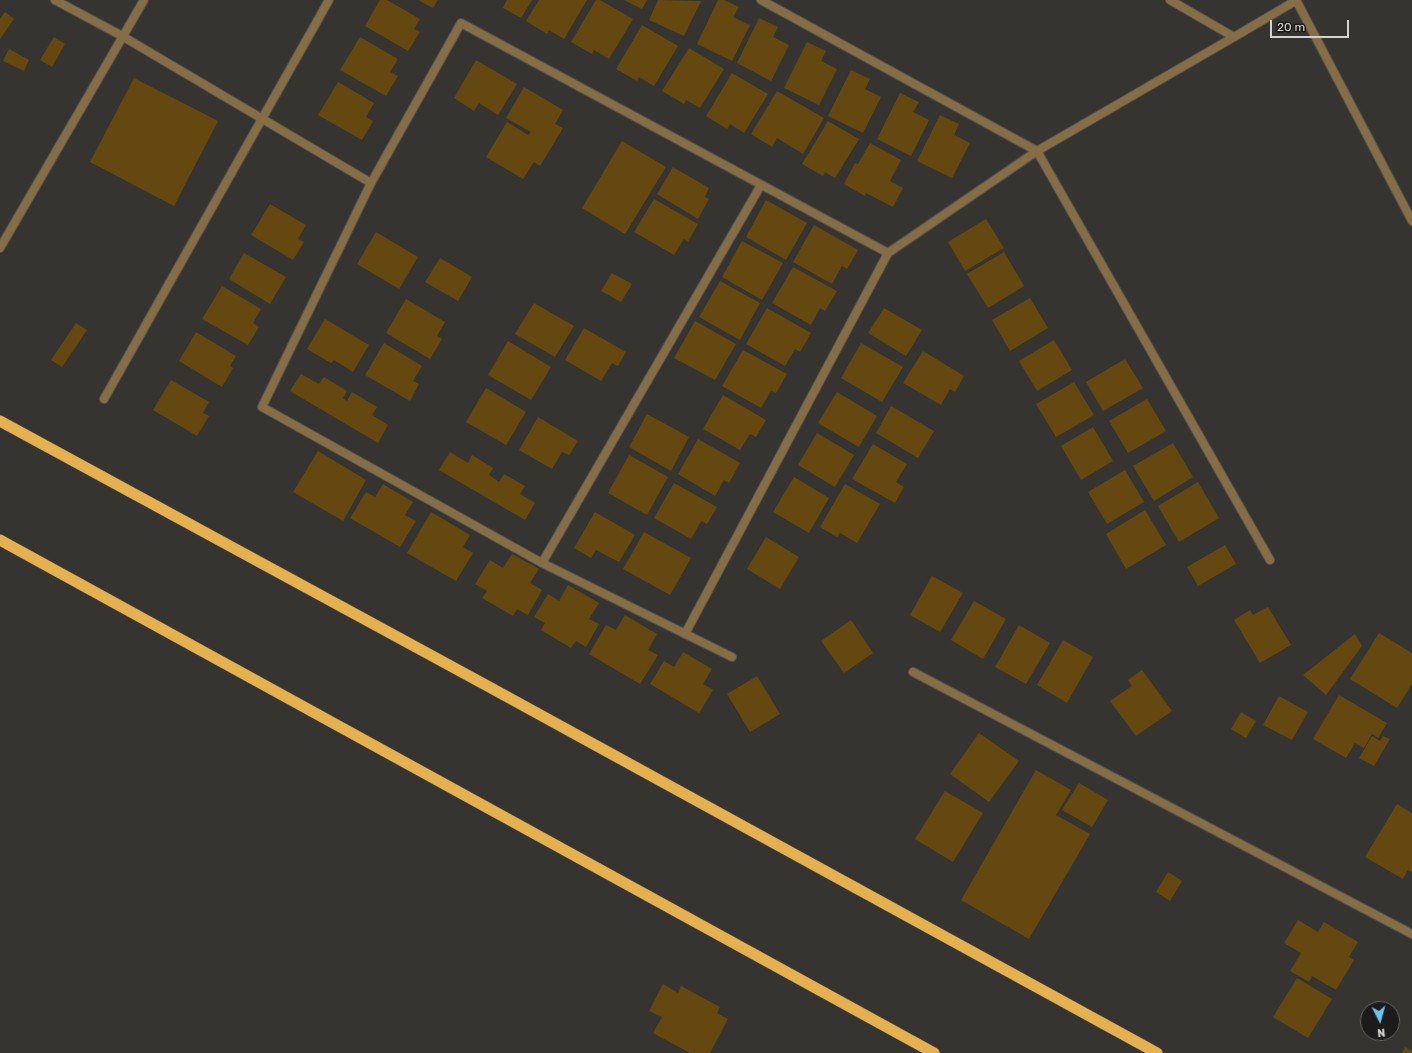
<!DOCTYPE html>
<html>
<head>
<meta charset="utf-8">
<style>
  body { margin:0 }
  #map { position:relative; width:1412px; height:1053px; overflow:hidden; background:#353431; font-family:Rubik,sans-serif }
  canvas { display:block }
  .north { position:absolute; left:1360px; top:1001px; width:40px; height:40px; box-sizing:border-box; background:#1c1b1a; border:1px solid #666564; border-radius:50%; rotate:174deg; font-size:11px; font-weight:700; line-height:16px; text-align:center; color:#d4d3d2 }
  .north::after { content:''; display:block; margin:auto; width:14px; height:18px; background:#67c4ef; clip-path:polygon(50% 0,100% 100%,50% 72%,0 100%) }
  .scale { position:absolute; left:1270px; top:20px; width:79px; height:18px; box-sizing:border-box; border:2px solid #d4d3d2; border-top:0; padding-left:5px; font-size:12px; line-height:14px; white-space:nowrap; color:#d4d3d2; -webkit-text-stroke:3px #1c1b1a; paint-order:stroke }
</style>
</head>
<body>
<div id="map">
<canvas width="1412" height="1053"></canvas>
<div class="north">N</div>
<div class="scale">20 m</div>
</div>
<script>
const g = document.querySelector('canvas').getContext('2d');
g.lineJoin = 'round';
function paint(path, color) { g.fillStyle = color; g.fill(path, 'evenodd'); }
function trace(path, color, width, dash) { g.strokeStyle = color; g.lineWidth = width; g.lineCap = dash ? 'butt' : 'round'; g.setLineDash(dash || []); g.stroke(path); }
const building = new Path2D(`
  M380,0H387L420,19L414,29L420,32L408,51L365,26Z
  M418,0H438L433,8Z
  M507,0H532L521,18L503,8Z
  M539,0H587L564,39L549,30L547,34L526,21Z
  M596,0H600L633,19L609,59L594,50L592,54L571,42Z
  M624,0H647L642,9Z
  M658,0L701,1L684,36L649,20Z
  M718,0H724L739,7L733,17L750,25L732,61L697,44Z
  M5,12L14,19L0,39V19Z
  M759,18L778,27L773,37L789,45L771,81L737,63Z
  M642,25L678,46L654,86L639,77L637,81L616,69Z
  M54,37L65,44L52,67L40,60Z
  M360,37L398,59L390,72L398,76L386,96L340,70Z
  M807,42L826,51L821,61L837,69L819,105L784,88Z
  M689,48L724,69L700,108L686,100L684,104L662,91Z
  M9,49L29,60L24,71L3,61Z
  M476,60L517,84L498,115L479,103L474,111L454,98Z
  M851,70L870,79L865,89L881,97L863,133L828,116Z
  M732,73L768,94L744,133L730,124L727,129L706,116Z
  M134,78L218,121L174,206L90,162Z
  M338,82L374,103L366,117L373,121L362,140L318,115Z
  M524,87L563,110L555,124L563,128L540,166L534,162L523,179L486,157L507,122L528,135L531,132L506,118Z
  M777,91L824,118L803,154L777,138L772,147L751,134Z
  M900,93L919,102L913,112L929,120L911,156L877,139Z
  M940,115L959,124L954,135L970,143L952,178L917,161Z
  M828,121L859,139L835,178L825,172L823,176L802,164Z
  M622,141L666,167L625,234L582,208Z
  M870,143L901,160L890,181L903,188L893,207L866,193L865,196L844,184L855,163L858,164Z
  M673,167L709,188L705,197L709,199L698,219L657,194Z
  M654,199L698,224L688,242L684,239L674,255L634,232Z
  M766,200L807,223L786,260L746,237Z
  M270,204L306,225L298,239L304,242L293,260L251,235Z
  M986,219L1004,248L965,271L948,242Z
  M814,225L858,250L847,269L842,266L832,284L793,262Z
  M376,232L418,257L399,289L357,264Z
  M742,241L783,263L762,300L722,277Z
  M1004,252L1024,286L988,308L967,274Z
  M244,253L286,277L270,304L229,279Z
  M440,258L472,277L458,301L425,282Z
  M793,267L837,291L825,311L820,308L811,325L772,303Z
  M612,273L632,284L621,302L601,291Z
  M720,281L760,303L740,340L699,317Z
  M222,286L261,309L253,323L259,327L248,345L202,319Z
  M1030,298L1048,328L1010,351L992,320Z
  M406,299L445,322L437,336L442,339L430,359L386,333Z
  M534,303L574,326L555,357L515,334Z
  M767,308L811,333L800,352L795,349L785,366L746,344Z
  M884,308L922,330L906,356L868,333Z
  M325,319L369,345L353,372L334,360L331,363L307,349Z
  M695,321L736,344L715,380L674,358Z
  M76,323L87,330L62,367L51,360Z
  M584,328L626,352L618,366L612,363L601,381L565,360Z
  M196,332L236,356L230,366L233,368L222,387L179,361Z
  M1054,340L1072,370L1037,391L1019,361Z
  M508,341L551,367L531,400L488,375Z
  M384,343L422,366L413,381L419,384L410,401L365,375Z
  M861,343L903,367L882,402L841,378Z
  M743,350L787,374L776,393L771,391L761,408L722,386Z
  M923,351L964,376L955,392L950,389L941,405L903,383Z
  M1125,359L1143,388L1103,411L1086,382Z
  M301,374L319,384L324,377L347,391L343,398L347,401L352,392L377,407L372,415L388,425L378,443L290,391Z
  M171,380L209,402L203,413L209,416L197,436L153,410Z
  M1074,382L1094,415L1056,437L1036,404Z
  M486,388L526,412L506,445L466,422Z
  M837,392L877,416L859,447L818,423Z
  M723,395L766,420L756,437L750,434L740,450L703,429Z
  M1147,399L1166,431L1128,453L1109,421Z
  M891,406L934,431L918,458L876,433Z
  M647,414L689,437L671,471L629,447Z
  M538,417L578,441L569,455L562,452L552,469L519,450Z
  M1093,427L1113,461L1081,480L1061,446Z
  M817,433L854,455L835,487L798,465Z
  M698,439L740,463L729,483L724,480L715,496L678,474Z
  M1173,443L1193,477L1154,501L1133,466Z
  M873,444L907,464L896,482L904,487L895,503L852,479Z
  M318,451L366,480L343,521L293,492Z
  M450,452L468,463L472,455L493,468L489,475L499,482L504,474L525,486L520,494L535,503L525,520L439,470Z
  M629,455L668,477L647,515L608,493Z
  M1125,470L1144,502L1107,524L1088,492Z
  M794,477L829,498L809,533L773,512Z
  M1198,482L1219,518L1179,542L1158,506Z
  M674,483L717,507L707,524L701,521L691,539L654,518Z
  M383,484L413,502L405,515L416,521L400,547L350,518L366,492L375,497Z
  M845,484L880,504L857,543L840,533L837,537L820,527Z
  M1145,510L1166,545L1126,569L1106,534Z
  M431,512L470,535L463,547L473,553L456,581L407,553Z
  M595,512L635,535L619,562L596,550L591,558L574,548Z
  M644,532L691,558L670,595L623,569Z
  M766,537L799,557L780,589L747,569Z
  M1225,545L1236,564L1198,586L1187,567Z
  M512,554L539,569L530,583L542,590L528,615L517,609L513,616L482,598L487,591L475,584L490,560L503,568Z
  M932,576L963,593L940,632L910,615Z
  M568,585L599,603L589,619L599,624L586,647L576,641L571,648L541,630L545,623L534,617L548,594L559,601Z
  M974,601L1006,619L983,659L951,640Z
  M1268,607L1291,645L1260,663L1234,620L1250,610L1253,615Z
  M625,615L657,634L648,650L658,655L640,684L589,654L606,625L616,630Z
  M851,620L873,653L844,673L821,641Z
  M1019,625L1050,643L1026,684L995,667Z
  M1379,633L1412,653V684L1397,708L1350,679Z
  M1355,634L1362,646L1326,695L1303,675Z
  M1063,640L1093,657L1067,703L1037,685Z
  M683,652L712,669L703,684L713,690L699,713L650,684L664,661L674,667Z
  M1142,670L1172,711L1136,736L1110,701L1132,686L1128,680Z
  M757,676L780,714L750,732L727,694Z
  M1339,695L1387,723L1378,738L1372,734L1364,748L1355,743L1346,758L1313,739Z
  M1279,696L1308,712L1292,740L1263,725Z
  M1241,712L1256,721L1246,738L1231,729Z
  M979,733L1019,761L989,802L950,774Z
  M1372,736L1380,741L1383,736L1390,739L1374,766L1359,758Z
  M1036,770L1071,790L1056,815L1090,834L1029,939L961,900Z
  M1079,783L1108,800L1092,827L1062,810Z
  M945,791L983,813L953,862L915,839Z
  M1397,804L1412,813V872L1408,870L1403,879L1365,857Z
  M1168,872L1182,881L1170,901L1156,892Z
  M1298,920L1318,932L1324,922L1358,942L1349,957L1354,960L1336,990L1312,976L1309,982L1290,971L1301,953L1284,943Z
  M1297,978L1332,999L1308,1038L1273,1017Z
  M663,984L678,993L681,986L720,1007L717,1013L728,1019L710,1053H690L653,1033L662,1017L649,1011Z
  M1405,1047L1412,1051V1053H1402Z`);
const minor = new Path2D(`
  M55,0L122,36L371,183
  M761,0L1037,151L1270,560
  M1170,0L1234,37
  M1296,0L1412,221
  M0,248L144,0
  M104,399L329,0
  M542,563L761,185
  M685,634L888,253L1037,151L1234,37L1297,0
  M732,657L542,563L262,407L371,183L461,23L888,253
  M913,672L1412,934`);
const trunk = new Path2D(`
  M0,421L493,689L1157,1053
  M0,540L934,1053`);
paint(building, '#65480f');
trace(minor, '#52514e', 10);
trace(trunk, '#52514e', 12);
trace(minor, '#856d46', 8);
trace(trunk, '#e5b04e', 11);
</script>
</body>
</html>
